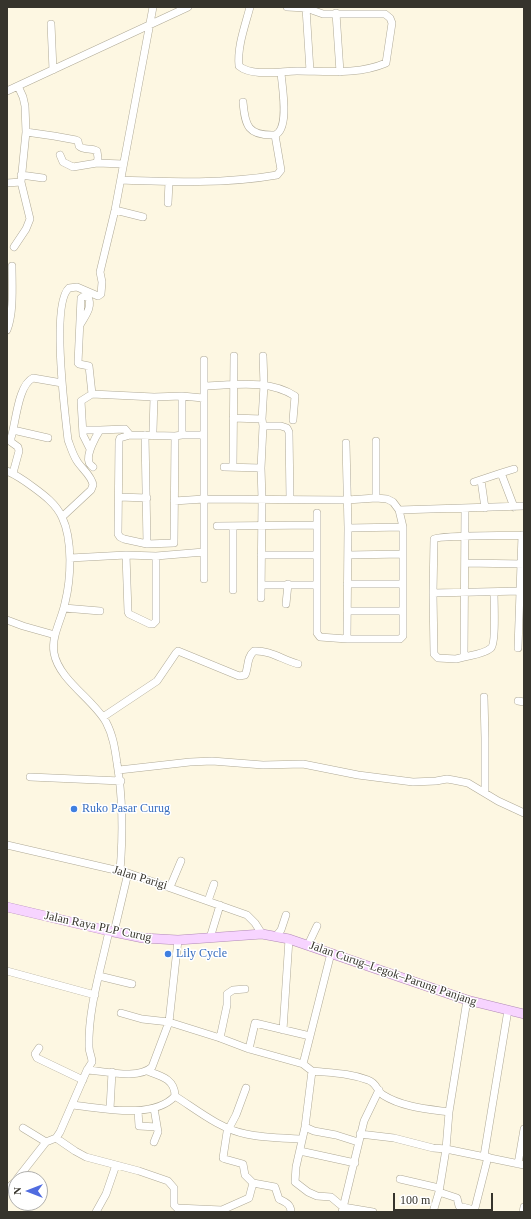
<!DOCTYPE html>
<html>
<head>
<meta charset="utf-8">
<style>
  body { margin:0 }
  #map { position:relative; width:531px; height:1219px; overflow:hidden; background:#fdf7e2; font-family:"Times New Roman",serif }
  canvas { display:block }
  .frame { position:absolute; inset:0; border:8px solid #36342c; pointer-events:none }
  .north { position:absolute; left:8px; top:1171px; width:40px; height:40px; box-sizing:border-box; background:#fff; border:1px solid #afaeab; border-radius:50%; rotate:270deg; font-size:11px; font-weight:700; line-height:16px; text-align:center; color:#36342c }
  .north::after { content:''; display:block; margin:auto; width:14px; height:18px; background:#506ce0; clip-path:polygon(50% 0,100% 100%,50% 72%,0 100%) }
  .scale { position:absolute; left:393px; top:1193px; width:100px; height:18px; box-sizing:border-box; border:2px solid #36342c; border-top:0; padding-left:5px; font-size:12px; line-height:14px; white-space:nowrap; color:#36342c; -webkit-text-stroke:3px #fff; paint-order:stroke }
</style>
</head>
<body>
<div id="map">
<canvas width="531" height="1219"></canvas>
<div class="frame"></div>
<div class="north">N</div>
<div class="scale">100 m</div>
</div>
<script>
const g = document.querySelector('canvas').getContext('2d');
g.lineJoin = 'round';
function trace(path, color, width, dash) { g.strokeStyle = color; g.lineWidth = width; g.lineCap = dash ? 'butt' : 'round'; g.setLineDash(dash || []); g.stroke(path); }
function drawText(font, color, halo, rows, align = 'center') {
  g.font = font + ' "Times New Roman",serif'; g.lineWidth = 3; g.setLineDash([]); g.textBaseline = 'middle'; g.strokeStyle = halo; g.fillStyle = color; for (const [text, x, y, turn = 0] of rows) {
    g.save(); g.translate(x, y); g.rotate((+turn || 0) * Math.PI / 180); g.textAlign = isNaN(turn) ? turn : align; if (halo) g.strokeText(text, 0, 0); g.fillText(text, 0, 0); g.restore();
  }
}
const minor = new Path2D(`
  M250,7C245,26 237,47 239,66C252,77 281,71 297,71C326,71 358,75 386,63L392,23L390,18L385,14H323L306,8L287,7
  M306,8L310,71
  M336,13L340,72
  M51,24L53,70
  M7,91L188,7
  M243,102C245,126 248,136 275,135
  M26,132L54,136L76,140L78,141L79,146C84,151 91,147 97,151L98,158L97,163
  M60,155L63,162L73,167L97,163L123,164
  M21,175L43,178
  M121,180C173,182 226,184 277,175L281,170L275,135C290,129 282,86 281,73
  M7,183L21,182
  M168,203L169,182
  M115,210L143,217
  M14,247L26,229L30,219L21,182L26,132L25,106L23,97L18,86
  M80,325C85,316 93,307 88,297L84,296L81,298L78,363L79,364L89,366L92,394
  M7,330C14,312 12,286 12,266
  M204,360V579
  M204,386C234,385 269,379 295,396L293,420
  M233,418L262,419L263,426L261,468L262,499L261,598
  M262,419L264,385L263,356
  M263,426H281L287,428L289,432L290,499
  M13,430L48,438
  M83,430H100
  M153,431L154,397
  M130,435L175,436L174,543L147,544L124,539L120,537L118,534L119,441L120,438Z
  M145,435L147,544
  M182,435H203
  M175,436L182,435V396
  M376,441V498
  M346,443L348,528L347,639
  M90,449L83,435L81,401L92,394L154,397L182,396L203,398
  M93,467C91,465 89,464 89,462C86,454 96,436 100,430L125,429L130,435
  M224,467L261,468
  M233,467L234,356
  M7,471C16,475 25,481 33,487C44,495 56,504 62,517C73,540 71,579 65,603C62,619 51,636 54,653C59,680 93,699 106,722C113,735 115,749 117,763C123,799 123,835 120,871
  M13,473L19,451L18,447L11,442V438C16,422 18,385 33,378L62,383
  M501,473L514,469
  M481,480L485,508
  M474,482L501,473L514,507
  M119,497L147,498
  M174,501L204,499L347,500L376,498L387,499L393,502L399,510L524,506
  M465,508L464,657L456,659L438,658L434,654L433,593L434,539C440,535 511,536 524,535
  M317,513V633L320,637L347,639H400L403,636V527L399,510
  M62,517L91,490L93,485C92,476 82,469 77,461C73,455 71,448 68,440C65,414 51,303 69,288L77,287L98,296L101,294L102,282L100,272L115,210L153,7
  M217,526L317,525
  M233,526V590
  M348,528L403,527
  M126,555L128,612L129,614L150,624H153L156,621V556
  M261,555H316
  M348,555L403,554
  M70,558L126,555L156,556L204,552
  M465,563L524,564
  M347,584H402
  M262,585H317
  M433,593L521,591
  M286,604L288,584
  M64,608L100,611
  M347,611H403
  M7,620L23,626L55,635
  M518,648L522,535
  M464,657C472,655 484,654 491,648C496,644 494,601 494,592
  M484,697L485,738V792
  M518,701L524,702
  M103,717L157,681L176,653L178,651L239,676L245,675C249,667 246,658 254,651C270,650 283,660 298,664
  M119,770L190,762L212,761L263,765L303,764L358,775L413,782L436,781L447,779L453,780L468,783L498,801L524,813
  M30,777L121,781
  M7,845L128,873L247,915L255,923L262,934
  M170,887L181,861
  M208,901L214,884
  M114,932L128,873
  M276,936L281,930L286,915
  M210,938L220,905
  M308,945L317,926
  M7,971L95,995
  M99,976L132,984
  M121,1013L142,1019L169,1022L220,1038L249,1049L303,1064L312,1071L305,1127L314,1131L336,1135L358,1142
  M283,1030L289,939
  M220,1038L227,1005V994L233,990L245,989
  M39,1048L35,1054L37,1058L83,1080
  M249,1049L255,1023L310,1036
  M303,1064L331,953
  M87,1070C105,1071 138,1080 152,1067L169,1022L178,940
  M312,1071C331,1073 350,1073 368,1080C377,1083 376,1090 383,1095C402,1107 427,1109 449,1112
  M246,1088L236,1115L227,1132L223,1158L225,1159L243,1164L245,1175L253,1183L275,1187L279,1199C285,1202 291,1204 291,1212
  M175,1096C197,1110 220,1129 246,1134C264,1138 283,1138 302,1139
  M72,1105C102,1108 153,1120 175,1096C175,1079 161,1076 147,1071
  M154,1108L158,1132L154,1142
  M110,1109L112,1072
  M138,1111L139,1126L157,1127
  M305,1127L296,1167L295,1182L308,1192L317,1196L331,1197L343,1207L373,1212
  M23,1128L46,1142
  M360,1134L394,1138L433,1148L446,1149L449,1112L467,1000
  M56,1138L75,1151L86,1157L139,1171L168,1181L174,1188V1205L177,1208L222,1210L249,1198L253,1183
  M300,1151L355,1163
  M484,1156L508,1010
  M518,1164L524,1129
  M17,1179L46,1142L56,1138L60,1132L87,1070L92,1062C92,1057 89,1052 89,1047C88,1008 101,969 109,931
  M400,1179L439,1188
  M7,1189L16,1181
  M439,1192L457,1198L459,1206L474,1210
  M96,1212L106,1194L116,1165
  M342,1212L364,1121L379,1090
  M433,1212L439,1192L446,1149L524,1165
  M474,1212L488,1157
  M523,1212L524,1207`);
const major = new Path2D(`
  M7,907L109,931L143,938L178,940L262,934L289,939L467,1000L524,1014`);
const markers = [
  [74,809,4,"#3f7fe0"],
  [168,954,4,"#3f7fe0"]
];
const shopNames = [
  ["Ruko Pasar Curug",82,809],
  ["Lily Cycle",176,954]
];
const streetNames = [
  ["Jalan Parigi",140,878,17],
  ["Jalan Raya PLP Curug",98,927,12],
  ["Jalan Curug–Legok–Parung Panjang",393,974,19]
];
trace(minor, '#afa996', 8);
trace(major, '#b08ab5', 10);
trace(minor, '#fff', 7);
trace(major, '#f7d4ff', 9);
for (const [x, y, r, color] of markers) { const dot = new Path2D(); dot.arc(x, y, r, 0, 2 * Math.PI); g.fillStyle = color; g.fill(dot); trace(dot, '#fff', 1.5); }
drawText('12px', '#366cbe', '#fff', shopNames, 'left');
drawText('12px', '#36342c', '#fff', streetNames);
</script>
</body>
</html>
